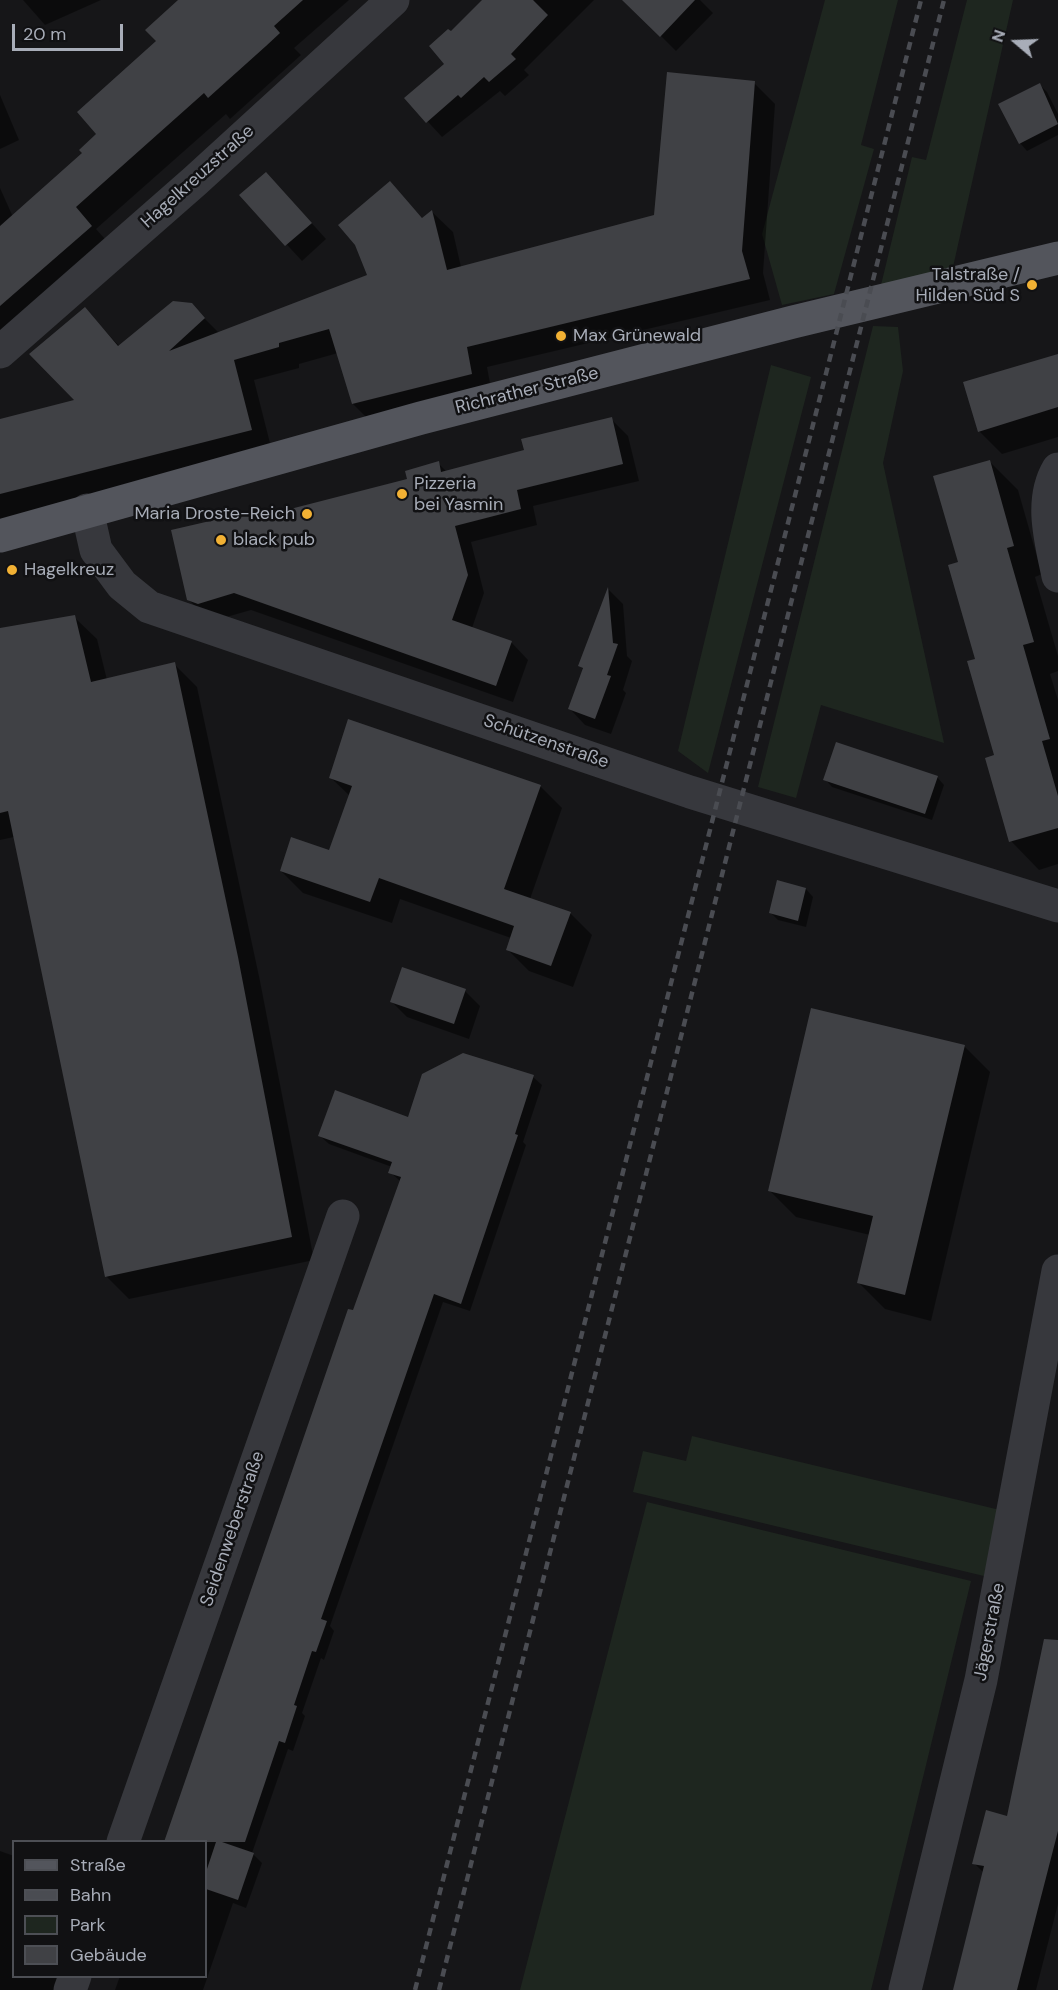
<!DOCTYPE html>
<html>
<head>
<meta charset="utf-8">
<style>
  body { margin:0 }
  #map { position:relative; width:1058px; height:1990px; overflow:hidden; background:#161618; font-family:"DM Sans",sans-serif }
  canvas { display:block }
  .legend { position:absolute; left:12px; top:1840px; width:195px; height:138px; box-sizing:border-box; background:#111113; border:2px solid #4d4f55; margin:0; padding:8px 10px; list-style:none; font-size:18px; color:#a8adb8 }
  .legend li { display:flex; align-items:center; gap:12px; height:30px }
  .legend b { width:30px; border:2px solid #4d4f55 }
  .north { position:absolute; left:986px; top:12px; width:60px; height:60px; -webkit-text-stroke:4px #111113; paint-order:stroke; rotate:289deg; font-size:16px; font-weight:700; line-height:24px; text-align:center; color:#a8adb8 }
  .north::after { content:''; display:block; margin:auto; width:21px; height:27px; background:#a8adb8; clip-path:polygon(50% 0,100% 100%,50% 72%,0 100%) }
  .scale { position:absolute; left:12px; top:24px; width:111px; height:27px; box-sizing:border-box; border:3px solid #a8adb8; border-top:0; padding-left:8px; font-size:18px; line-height:21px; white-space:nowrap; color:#a8adb8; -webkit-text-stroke:4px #111113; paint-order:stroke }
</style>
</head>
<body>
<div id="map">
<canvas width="1058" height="1990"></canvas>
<ul class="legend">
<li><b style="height:8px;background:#53555c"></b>Straße</li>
<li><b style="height:8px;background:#4a4c52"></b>Bahn</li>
<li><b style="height:16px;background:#1e261f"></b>Park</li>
<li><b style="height:16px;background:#404145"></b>Gebäude</li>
</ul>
<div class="north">N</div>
<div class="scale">20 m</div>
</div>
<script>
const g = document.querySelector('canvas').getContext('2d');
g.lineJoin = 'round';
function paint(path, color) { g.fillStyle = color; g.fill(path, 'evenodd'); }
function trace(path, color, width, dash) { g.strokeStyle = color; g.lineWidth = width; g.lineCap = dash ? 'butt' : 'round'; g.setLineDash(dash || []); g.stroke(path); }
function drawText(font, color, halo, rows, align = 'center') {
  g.font = font + ' "DM Sans",sans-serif'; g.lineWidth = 5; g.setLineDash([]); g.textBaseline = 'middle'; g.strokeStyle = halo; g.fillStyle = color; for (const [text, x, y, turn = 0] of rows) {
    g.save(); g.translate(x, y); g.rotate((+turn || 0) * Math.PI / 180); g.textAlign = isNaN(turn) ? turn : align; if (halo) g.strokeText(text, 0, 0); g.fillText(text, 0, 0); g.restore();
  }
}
const green = new Path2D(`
  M825,0H898L861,145L874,149L834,294L782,305L762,234Z
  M967,0H1013L953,267L881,285L912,157L926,160Z
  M873,326L898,327L903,371L883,463L944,743L821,705L796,798L758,787Z
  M771,365L811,377L708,773L678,751Z
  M692,1436L1000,1510L984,1576L633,1492L643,1451L686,1461Z
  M647,1502L971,1581L871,1990H520Z`);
const shadow = new Path2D(`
  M23,0H101L45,25Z
  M180,0H349L294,48L301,55L230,119L226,114L96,229L113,248L0,345V188L13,217L84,153L158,41Z
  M486,0H594L524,70L529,75L505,96L500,91L442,137L406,98L446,64L451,33Z
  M650,0H700L713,13L676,51L638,13Z
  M754,83L775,104L763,273L770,300L487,367L492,394L374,425L353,404L338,353L299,364V368L254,380L272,451L0,520V420L77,401L85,309L120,347L191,305L219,333L369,276L390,183L423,219L432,212L453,232L461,267L655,216Z
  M1040,85L1047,92L1058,114V135L1027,151L1020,143Z
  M0,95L19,140L0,149Z
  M281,189L326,239L302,261L241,195Z
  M1058,355V437L1002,454L979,431Z
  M611,419L628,436L639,481L533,506L537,525L471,542L484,593L472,628L512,643L528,660L513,702L251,610L216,620L206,617L189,600L262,510L268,517L409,480L438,463L447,472L526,451Z
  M989,461L1018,490L1042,574L1035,577L1058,656V671L1050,674L1058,700V864L1039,870L1011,841L960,563Z
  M609,590L623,604L627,656L632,661L623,690L626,693L611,734L585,725L570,709L584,670L580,666Z
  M74,617L97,639L107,680L174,664L197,687L260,981L314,1260L129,1299L106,1276L14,837L0,840V630Z
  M937,777L944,785L932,820L832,787L825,779Z
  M331,778L540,786L562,808L530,899L570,913L592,935L573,987L529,971L507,949L511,938L400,899L392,923L303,893L281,871L330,852L350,796Z
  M806,889L813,897L806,927L778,920L771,913Z
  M465,991L480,1006L469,1039L407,1017L392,1002Z
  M964,1046L990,1072L931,1321L885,1309L859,1283L870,1235L796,1217L770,1191Z
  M533,1077L542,1085L523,1142L526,1145L470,1311L443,1302L330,1626L334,1631L324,1660L321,1658L302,1713L305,1716L293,1751L288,1749L252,1853L262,1863L246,1908L233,1903L203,1990H115L120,1976H206V1842L354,1312L400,1181L390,1172L392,1167L329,1144L320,1136L409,1118Z
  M1058,1694V1904L1036,1990H954L984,1873L974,1863L1009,1818Z
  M0,1851L14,1856V1976H57L68,1990H0Z`);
const building = new Path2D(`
  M178,0H303L274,26L280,33L266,46L208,98L204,93L76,207L92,226L0,306V226L82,153L79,150L96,134L77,112L156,41L145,30Z
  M482,0H533L548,15L511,54L516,59L489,82L484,77L461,98L458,95L426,123L404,98L444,64L429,46L448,29L451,31Z
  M622,0H695L660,37Z
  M667,72L755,81L742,251L750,279L467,347L472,374L352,404L329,329L279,343V347L234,360L252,430L0,494V419L74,400L29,354L85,307L118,346L173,301L192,303L205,318L169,351L367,275L355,245L338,225L390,181L422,218L432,210L447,270L654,215Z
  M1040,83L1058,124L1019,144L998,104Z
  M266,172L312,223L285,246L239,195Z
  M1058,354V407L978,432L963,382Z
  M612,417L623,464L517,490L521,509L455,526L468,575L452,620L512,641L496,686L234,593L198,604L187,600L171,530L262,509L263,516L407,479L405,471L439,461L441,472L524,450L521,439Z
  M990,460L1014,546L1007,548L1034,642L1023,645L1050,739L1042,741L1058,796V828L1009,842L985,758L994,755L967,661L975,659L948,565L958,562L933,476Z
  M608,587L613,643L618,644L607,675L611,676L595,719L568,709L583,668L578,666Z
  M75,615L91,682L175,662L238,957L292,1237L105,1277L8,811L0,813V628Z
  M348,719L541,785L504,889L571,912L551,966L506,950L514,926L379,878L370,902L280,871L291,837L329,850L352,786L329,778Z
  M836,742L938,776L925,814L823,780Z
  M777,880L806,888L798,921L769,913Z
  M402,967L466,989L454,1024L390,1002Z
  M811,1008L965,1045L905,1295L857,1283L873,1216L768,1191Z
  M463,1053L534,1075L515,1134L518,1135L461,1304L434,1294L321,1619L327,1621L316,1652L312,1651L294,1705L297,1706L285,1743L279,1741L245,1842H222L254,1853L238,1900L206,1889V1872L216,1842H164L348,1309L353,1310L401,1177L388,1173L392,1162L318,1136L335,1090L408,1117L422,1074Z
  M1044,1639L1058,1640V1831L1017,1990H953L984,1866L972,1864L986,1810L1007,1816Z`);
const minor = new Path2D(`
  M0,352L195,181L393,0
  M1058,469C1039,501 1051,541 1058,576
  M87,510L96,550L122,585L149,607L690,792L1058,906
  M123,1842L343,1216
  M70,1990L75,1976
  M905,1990L981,1680L1058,1271`);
const major = new Path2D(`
  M0,536L421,418L793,322L1058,258`);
const rail = new Path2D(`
  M415,1990L921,0
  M439,1990L944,0`);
const markers = [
  [1032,285,6,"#f2b134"],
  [561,336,6,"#f2b134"],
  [402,494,6,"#f2b134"],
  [307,514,6,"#f2b134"],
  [221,540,6,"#f2b134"],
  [12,570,6,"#f2b134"]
];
const streetNames = [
  ["Hagelkreuzstraße",198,177,-42],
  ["Richrather Straße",527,391,-14],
  ["Schützenstraße",546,742,19],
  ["Seidenweberstraße",233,1529,-71],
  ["Jägerstraße",990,1632,-79]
];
const poiNames = [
  ["Talstraße /",1020,275,"right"],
  ["Hilden Süd S",1020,296,"right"],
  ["Max Grünewald",573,336],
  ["Pizzeria",414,484],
  ["bei Yasmin",414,505],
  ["Maria Droste-Reich",295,514,"right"],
  ["black pub",233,540],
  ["Hagelkreuz",24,570]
];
paint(green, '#1e261f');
paint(shadow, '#0007');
paint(building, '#404145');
trace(minor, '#37383d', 33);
trace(major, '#53555c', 33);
trace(rail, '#4a4c52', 4.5, [8, 6]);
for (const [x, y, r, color] of markers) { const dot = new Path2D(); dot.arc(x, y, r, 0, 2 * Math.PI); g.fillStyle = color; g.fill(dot); trace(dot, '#111113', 2); }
drawText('18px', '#a8adb8', '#111113', streetNames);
drawText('18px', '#a8adb8', '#111113', poiNames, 'left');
</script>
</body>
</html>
